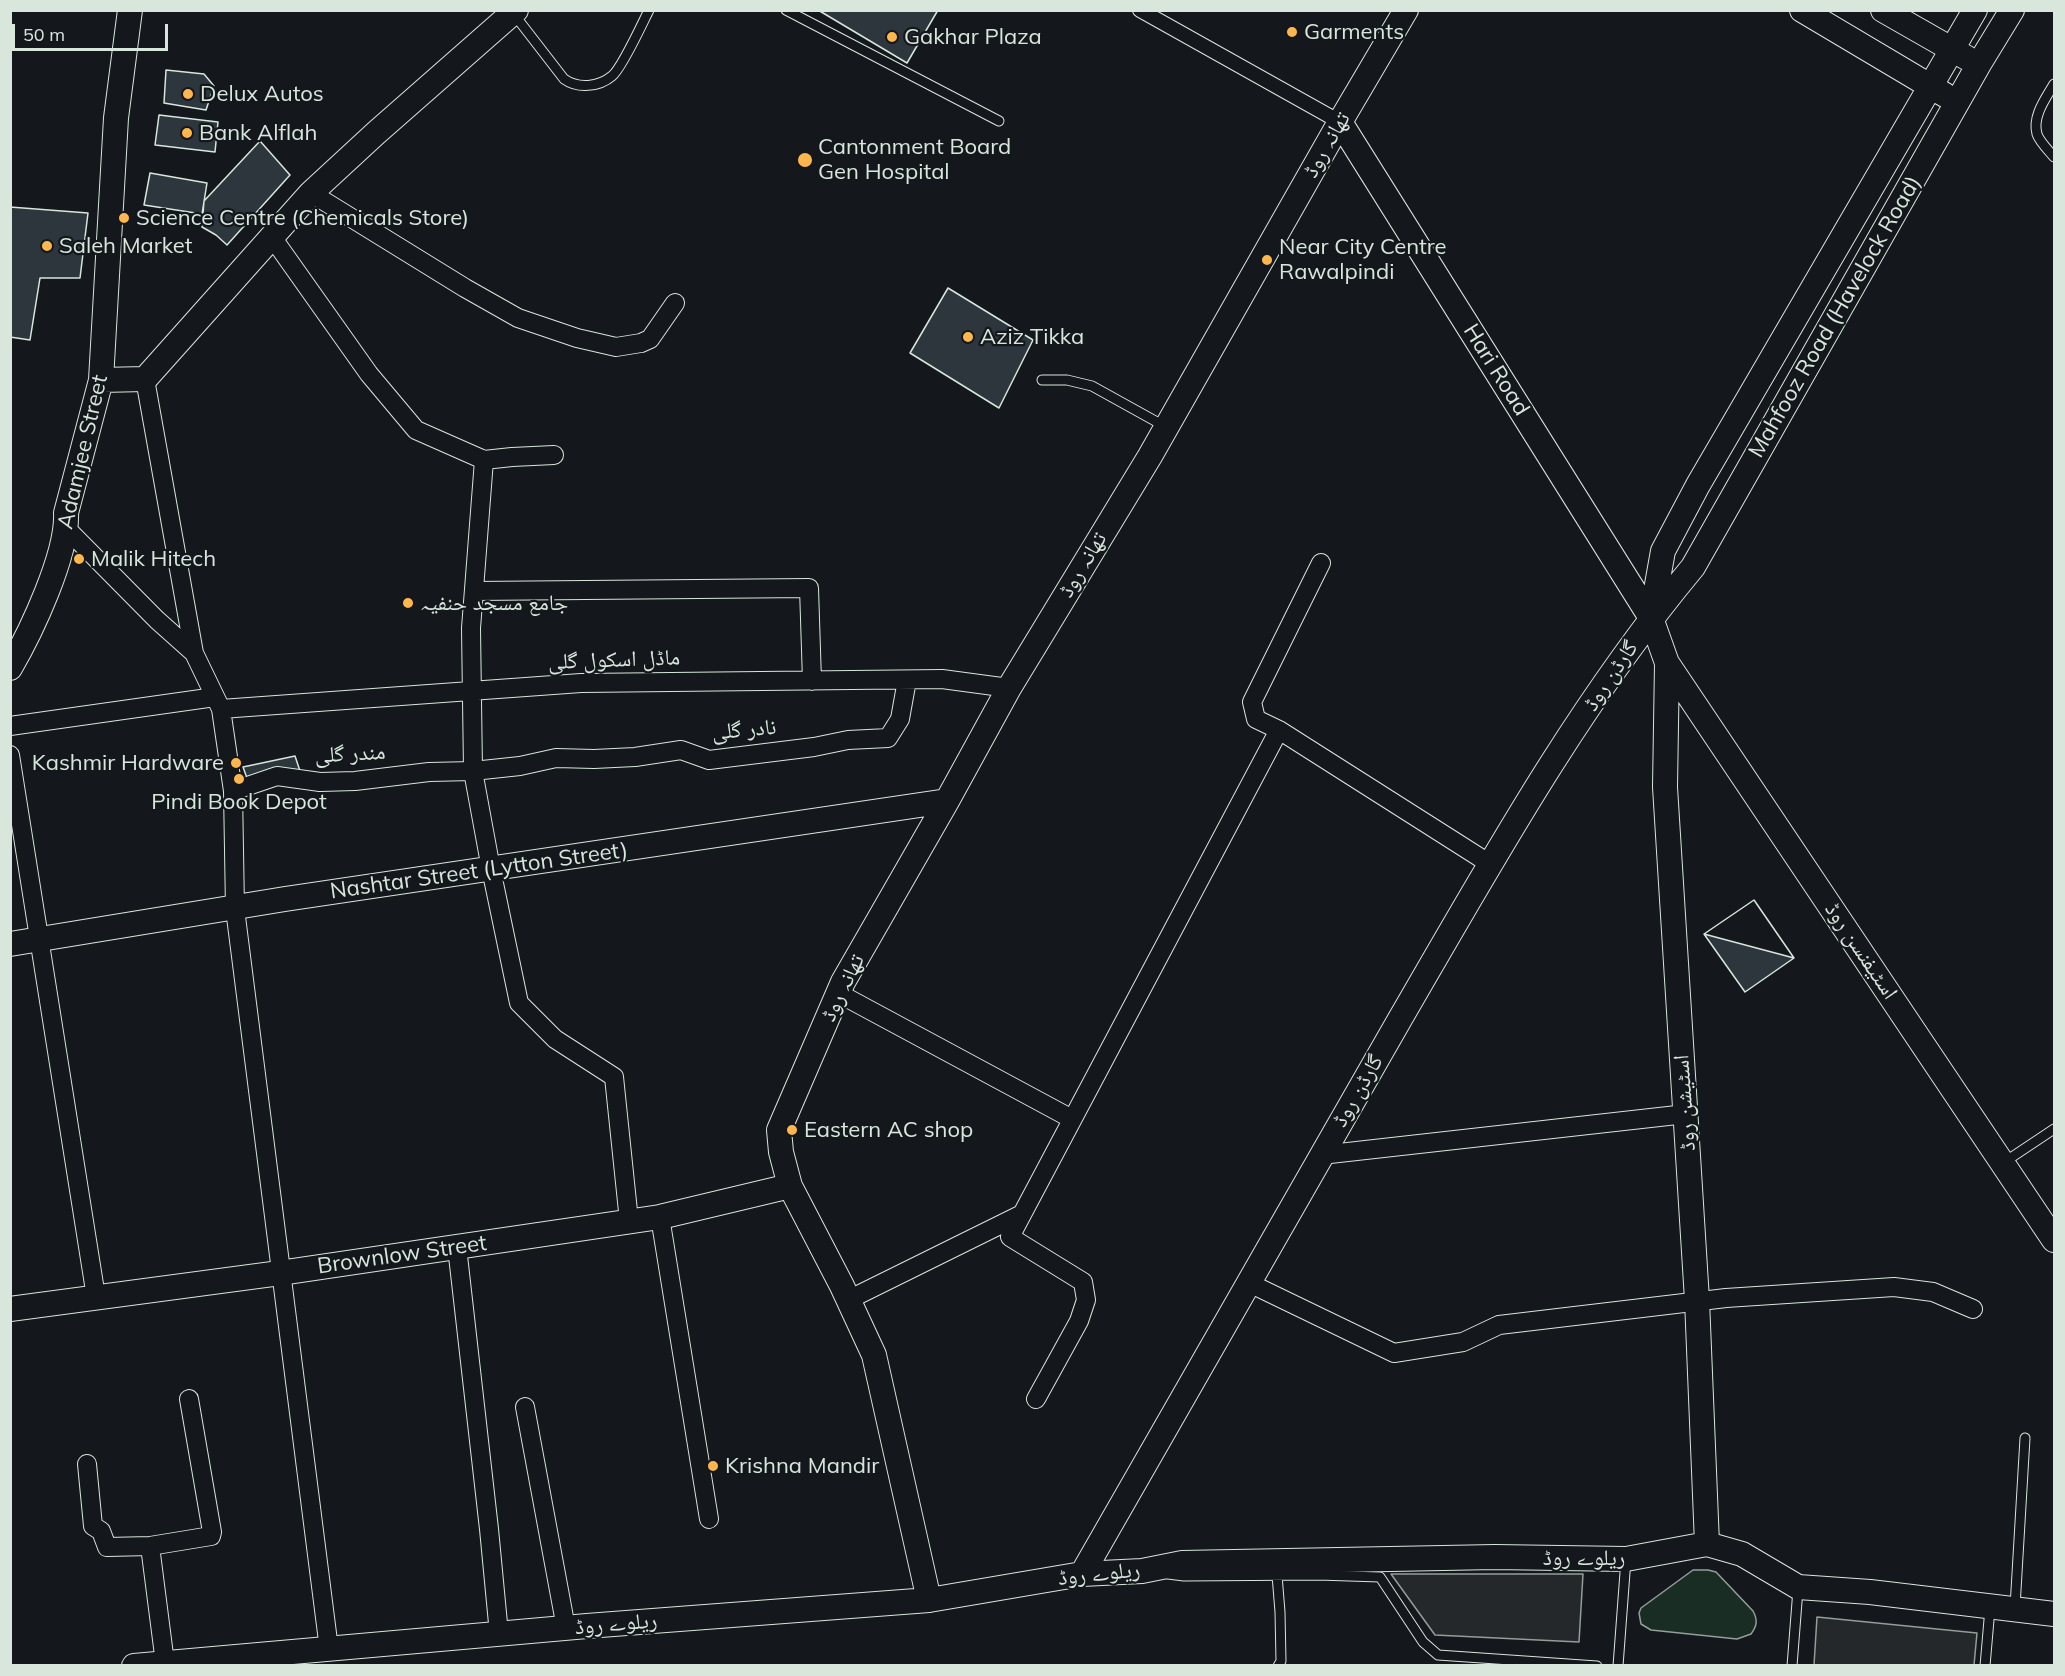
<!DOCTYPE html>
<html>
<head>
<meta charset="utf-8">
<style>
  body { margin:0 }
  #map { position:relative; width:2065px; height:1676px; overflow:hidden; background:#14181c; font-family:Mulish,sans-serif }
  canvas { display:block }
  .frame { position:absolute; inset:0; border:12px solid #d8e6dc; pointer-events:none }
  .scale { position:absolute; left:12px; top:24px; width:156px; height:27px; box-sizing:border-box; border:3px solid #d8e6dc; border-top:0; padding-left:8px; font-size:18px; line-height:21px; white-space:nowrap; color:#d8e6dc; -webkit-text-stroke:4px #14181c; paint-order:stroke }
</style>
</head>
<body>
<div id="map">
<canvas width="2065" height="1676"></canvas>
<div class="frame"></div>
<div class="scale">50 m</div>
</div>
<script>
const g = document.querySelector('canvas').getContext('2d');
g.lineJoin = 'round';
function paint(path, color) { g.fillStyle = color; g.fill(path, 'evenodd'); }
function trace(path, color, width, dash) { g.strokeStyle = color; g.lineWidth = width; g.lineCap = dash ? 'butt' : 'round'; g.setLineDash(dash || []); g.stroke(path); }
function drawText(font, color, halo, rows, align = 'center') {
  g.font = font + ' Mulish,"Noto Naskh Arabic",sans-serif'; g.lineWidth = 4.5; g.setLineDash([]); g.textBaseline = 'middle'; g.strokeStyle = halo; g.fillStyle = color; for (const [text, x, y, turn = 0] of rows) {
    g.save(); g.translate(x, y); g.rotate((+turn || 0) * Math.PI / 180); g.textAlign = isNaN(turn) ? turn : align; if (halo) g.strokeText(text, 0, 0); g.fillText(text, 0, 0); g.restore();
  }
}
const green = new Path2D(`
  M1693,1570H1708L1716,1572L1753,1611C1758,1620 1757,1626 1751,1634L1737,1639L1651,1630L1641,1624L1639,1613L1641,1608Z`);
const parking = new Path2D(`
  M1391,1574H1583L1579,1642L1435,1635Z
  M1817,1617L1977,1633L1974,1665H1814Z`);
const building = new Path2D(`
  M818,10H938L907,63Z
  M166,70L204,74L214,86L206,110L164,103Z
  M159,115L218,122L215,152L155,145Z
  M260,141L290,175L227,245L216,235L202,227L204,201Z
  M150,173L207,183L202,214L144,205Z
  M10,207L88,213L80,278H40L30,340L10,337Z
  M948,288L1033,340L999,408L910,353Z
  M295,756L302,777L248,781L243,767Z
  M1754,900L1794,958L1745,992L1704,934Z
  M1754,900L1794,958L1704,934Z`);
const service = new Path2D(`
  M786,10L999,121
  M513,13L564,79C578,89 599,87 612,76C622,68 642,24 649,10
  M2054,84C2046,98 2032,116 2037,134C2039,141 2049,151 2054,157
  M1042,380H1067L1092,386L1166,427
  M2003,1163L2054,1129
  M1168,1574L1184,1576L1318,1575L1380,1577L1423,1642L1438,1655L1597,1666
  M1277,1575L1280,1612L1281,1661L1278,1666
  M2015,1607L2025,1438
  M1618,1666L1626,1559
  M1792,1666L1798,1589
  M1985,1666L1990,1608`);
const pedestrian = new Path2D(`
  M1140,10L1340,122`);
const minor = new Path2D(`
  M311,193L465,288L518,318L577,338L616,347L641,343L650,339L675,303
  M272,237L369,374L416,430L484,460L512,457L554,455
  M145,379L194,653
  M484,460L471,628L473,771L491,869L519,1003L555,1039L614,1077L629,1221
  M66,528L157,620L194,653L221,709L233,791L235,909L329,1649
  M1321,563L1252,702L1256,719L1279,730L1490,864
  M474,591L809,588L812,681
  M221,709L581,683L942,679L1009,688
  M10,726L215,697
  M10,755L96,1297
  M233,791L277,776L320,782L355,781L429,772L473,771L520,766L556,758L594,759L635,757L681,750L709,760L814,747L848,740L888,738L900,719L907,680
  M838,993L1072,1119
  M1321,1155L1686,1114
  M660,1217L709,1519
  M457,1247L489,1529L499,1634
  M1247,1282L1394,1353L1463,1342L1499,1325L1726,1298L1894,1287L1933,1292L1973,1309
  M848,1300L1022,1214
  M1036,1399L1079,1321L1086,1300L1083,1282L1010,1237L1279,730
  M525,1407L566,1628
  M87,1464L93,1526L101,1531L107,1547L150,1546L211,1536L212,1532L189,1399
  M150,1546L165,1663`);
const tertiary = new Path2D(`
  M1802,10L1945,95
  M1883,10L1967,58
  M1975,10L1698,485L1663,551L1651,618L1667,663L2054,1240
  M1340,122L1651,618
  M101,380L145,379L311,193L376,133L516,10
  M1667,663L1665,787L1697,1300L1707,1544
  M10,668C31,632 68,554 66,513L101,380L116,118L130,10
  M10,944L285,899L947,801
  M10,1309L280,1273L660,1217L790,1186
  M1082,1574C1187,1388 1293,1203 1400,1019C1490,864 1578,705 1693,567L1979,64L2012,10
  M929,1600L874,1355L842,1286L790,1186L781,1152L779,1130L843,982L947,801L1009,688L1150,456L1340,122L1406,10
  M134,1666L587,1626L929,1600L1082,1574L1142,1571L1182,1563L1495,1557L1626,1559L1707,1544L1742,1554L1798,1587L1870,1592L2054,1614`);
const markers = [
  [1292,32,6,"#ffb74d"],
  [892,37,6,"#ffb74d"],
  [188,94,6,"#ffb74d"],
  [187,133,6,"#ffb74d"],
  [805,160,8,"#ffb74d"],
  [124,218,6,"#ffb74d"],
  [47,246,6,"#ffb74d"],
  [1267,260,6,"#ffb74d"],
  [968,337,6,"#ffb74d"],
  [79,559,6,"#ffb74d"],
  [408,603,6,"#ffb74d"],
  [236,763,6,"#ffb74d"],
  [239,779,6,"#ffb74d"],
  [792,1130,6,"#ffb74d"],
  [713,1466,6,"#ffb74d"]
];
const poiNames = [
  ["Garments",1304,32],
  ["Gakhar Plaza",904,37],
  ["Delux Autos",200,94],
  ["Bank Alflah",199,133],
  ["Cantonment Board",818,147],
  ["Gen Hospital",818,172],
  ["Science Centre (Chemicals Store)",136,218],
  ["Saleh Market",59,246],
  ["Near City Centre",1279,247],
  ["Rawalpindi",1279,272],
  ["Aziz Tikka",980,337],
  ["Malik Hitech",91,559],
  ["جامع مسجد حنفیہ",420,603],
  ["Kashmir Hardware",224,763,"right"],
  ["Pindi Book Depot",239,802,"center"],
  ["Eastern AC shop",804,1130],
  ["Krishna Mandir",725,1466]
];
const streetNames = [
  ["تھانہ روڈ",1327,145,-60],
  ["Mahfooz Road (Havelock Road)",1835,317,-60],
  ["Hari Road",1496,370,58],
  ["Adamjee Street",83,452,-77],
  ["تھانہ روڈ",1083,565,-59],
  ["ماڈل اسکول گلی",614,660,-2],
  ["گارڈن روڈ",1611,676,-56],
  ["نادر گلی",744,730,-5],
  ["مندر گلی",350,754,-3],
  ["Nashtar Street (Lytton Street)",479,871,-8],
  ["اسٹیفنسن روڈ",1861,951,56],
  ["تھانہ روڈ",843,988,-64],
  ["گارڈن روڈ",1358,1091,-60],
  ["اسٹیشن روڈ",1685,1103,-94],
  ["Brownlow Street",402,1255,-8],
  ["ریلوے روڈ",1584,1558],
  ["ریلوے روڈ",1099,1574,-6],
  ["ریلوے روڈ",616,1624,-5]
];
paint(green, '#1a2d24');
trace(green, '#939e99', 1.5);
paint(parking, '#24282b');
trace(parking, '#939e99', 1.5);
paint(building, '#2c363c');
trace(building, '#d8e6dc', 1.5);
trace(service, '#d8e6dc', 11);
trace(pedestrian, '#d8e6dc', 16);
trace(minor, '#d8e6dc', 20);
trace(tertiary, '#d8e6dc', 26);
trace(service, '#14181c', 9);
trace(pedestrian, '#14181c', 14);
trace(minor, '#14181c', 18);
trace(tertiary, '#14181c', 24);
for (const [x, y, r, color] of markers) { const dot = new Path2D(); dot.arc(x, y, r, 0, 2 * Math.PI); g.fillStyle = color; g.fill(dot); trace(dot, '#14181c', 2); }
drawText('22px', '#d8e6dc', '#14181c', poiNames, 'left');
drawText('22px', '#d8e6dc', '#14181c', streetNames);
</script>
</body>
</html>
